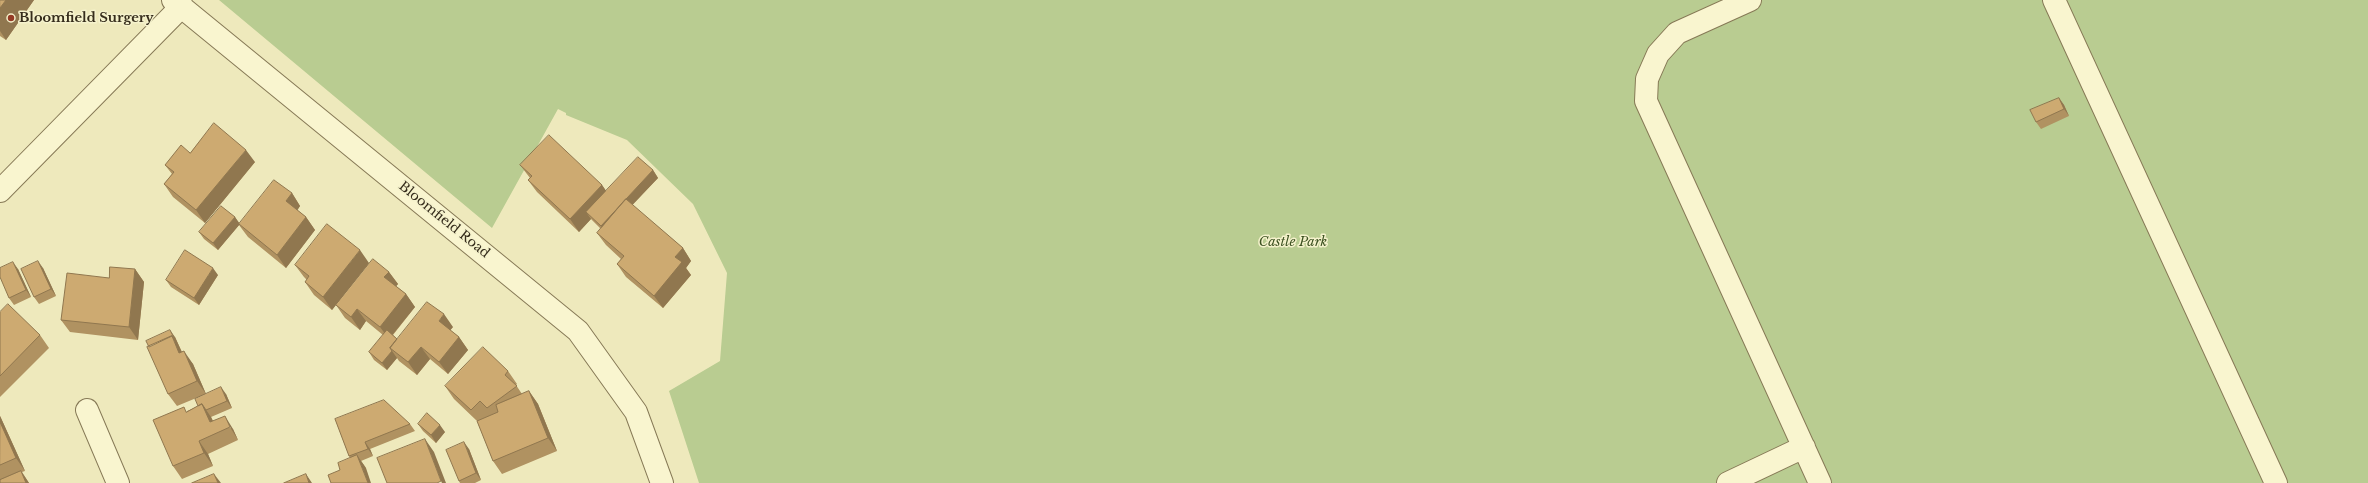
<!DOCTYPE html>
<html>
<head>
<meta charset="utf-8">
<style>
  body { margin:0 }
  canvas { display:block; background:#eee9bc }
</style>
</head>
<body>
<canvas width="2368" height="483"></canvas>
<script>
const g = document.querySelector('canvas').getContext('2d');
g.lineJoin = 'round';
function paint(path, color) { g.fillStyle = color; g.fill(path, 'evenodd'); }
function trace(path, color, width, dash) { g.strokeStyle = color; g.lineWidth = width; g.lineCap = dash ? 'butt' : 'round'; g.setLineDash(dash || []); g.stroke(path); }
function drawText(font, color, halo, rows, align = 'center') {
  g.font = font + ' "Libre Baskerville",serif'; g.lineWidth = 3; g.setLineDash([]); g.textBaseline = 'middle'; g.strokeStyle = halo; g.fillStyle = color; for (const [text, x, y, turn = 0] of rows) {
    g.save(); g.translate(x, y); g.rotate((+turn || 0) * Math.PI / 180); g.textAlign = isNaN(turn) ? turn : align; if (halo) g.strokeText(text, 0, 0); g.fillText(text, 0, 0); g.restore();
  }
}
const green = new Path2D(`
  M219,0H2368V483H699L669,391L720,361L727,273L693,204L627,140L566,115V113L558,109L492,228Z`);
const minor = new Path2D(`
  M173,0L578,331L636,412L662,483
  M1750,0L1677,33L1658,54L1647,79L1646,101L1820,483
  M2054,0L2276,483
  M0,191L182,6
  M87,410L118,483
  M1728,483L1804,447`);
const wall = new Path2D(`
  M0,0H34L6,40L0,36Z
  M2059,98L2064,105L2069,116L2041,129L2036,122Z
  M190,153L255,162L205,223L173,197L164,184L172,174L165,165Z
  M520,165L602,185L606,191L653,170L658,178L632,205L683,248L691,261L686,268L691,275L663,308L626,277L617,264L621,259L606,245L597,233L601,229L591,219L579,232L537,192L528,180L530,178Z
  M292,193L300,206L297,210L306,217L315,230L286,268L248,237L239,225L218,250L204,239L199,232L235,217L239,224Z
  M369,263L332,310L314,295L305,282L307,280L304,277L295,265Z
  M43,268L56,296L39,304L34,297Z
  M18,269L31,297L14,305L9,298Z
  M135,269L144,282L138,340L70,332L61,320L109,278Z
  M389,272L398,284L396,286L406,294L415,307L393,335L397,339L453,327L450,330L459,337L468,350L448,374L430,359L417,375L399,361L397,358L387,370L374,360L369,352L383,335L366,321L360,330L345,318L336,305Z
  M218,275L199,305L171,287L166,280Z
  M0,312L40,335L49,348L0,397Z
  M175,337L182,352L193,364L206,394L177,406L168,394Z
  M508,371L517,384L516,385L522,394L529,391L538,404L557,451L502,474L493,461L477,421L454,399L445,386Z
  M226,394L232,408L211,417L213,421L233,429L238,440L208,454L213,466L182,479L173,466L187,411Z
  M0,416L25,471L22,472L29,483H0Z
  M335,419L410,424L415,431L370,449L373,456L361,461L366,468L350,458L349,456Z
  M418,424L445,432L436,443L423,431Z
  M469,449L481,480L475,483H460L459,481Z`);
const shadedWall = new Path2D(`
  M6,0H34L6,40L0,31V8Z
  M2059,98L2064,105L2069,116L2064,109Z
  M246,150L255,162L205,223L196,210Z
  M653,170L658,178L605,234L601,226Z
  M602,185L611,198L586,212L591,219L579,232L570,219Z
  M292,193L300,206L295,214L286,201Z
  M235,217L240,224L218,250L213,243Z
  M306,217L315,230L286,268L277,255Z
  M683,248L691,261L686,268L691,275L663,308L654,296L675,257Z
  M360,250L369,263L332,310L323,297Z
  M38,261L43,268L56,296L51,289Z
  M13,262L18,269L31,297L26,290Z
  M213,268L218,275L199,305L194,298Z
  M135,269L144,282L138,340L129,327Z
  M389,272L398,284L393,290L384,277Z
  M406,294L415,307L389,339L380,327Z
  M357,309L366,321L360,330L351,317Z
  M444,314L453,327L448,333L439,321Z
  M170,330L175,337L188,366L179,353L172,336Z
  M459,337L468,350L448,374L439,362Z
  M421,347L430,359L417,375L408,362Z
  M184,351L193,364L206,394L197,381Z
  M392,351L397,358L387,370L382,363Z
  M221,387L226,394L232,408L227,401Z
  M529,391L538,404L557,451L548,438Z
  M202,404L211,417L218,432L210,422Z
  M0,416L1,418L25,471L16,458L0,422Z
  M225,416L233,429L238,440L230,427Z
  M440,425L445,432L436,443L431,435Z
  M425,439L434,452L446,483H442L441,481Z
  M199,441L208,454L213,466L204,453Z
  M365,442L370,449L373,456L368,449Z
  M464,442L469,449L481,480L476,473Z
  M357,455L366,468L371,483H368Z
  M21,471L29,483H26Z
  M214,474L221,483H218Z
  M306,474L312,483H309Z`);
const building = new Path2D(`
  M0,0H6L0,8Z
  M2059,98L2064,109L2036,122L2030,110Z
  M214,123L246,150L196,210L164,184L174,172L165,165L181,145L190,153Z
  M549,135L602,185L570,219L528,180L532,176L520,165Z
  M638,157L653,170L601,226L586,212Z
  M274,180L292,193L286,201L306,217L277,255L239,224Z
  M626,199L683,248L675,257L682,262L654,296L617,264L624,256L597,233Z
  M221,206L235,217L213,243L199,232Z
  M327,224L360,250L323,297L305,282L309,276L295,265Z
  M185,250L213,268L194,298L166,280Z
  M373,259L389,272L384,277L406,294L380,327L357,309L351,317L336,305Z
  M38,261L51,289L34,297L21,269Z
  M13,262L26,290L9,298L0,277V268Z
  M110,267L135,269L129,327L61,320L67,273L109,278Z
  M427,302L444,314L439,321L459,337L439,362L421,347L408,362L390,348Z
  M8,304L40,335L0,376V312Z
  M170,330L176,342L172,336L149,347L146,341Z
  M387,330L397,339L390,348L392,351L382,363L369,352Z
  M172,336L179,353L184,351L197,381L168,394L147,347Z
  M483,347L508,371L505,375L517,386L487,408L480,401L471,410L445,386Z
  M221,387L227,401L206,410L202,404L198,406L195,399Z
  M529,391L548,438L493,461L477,421L498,412L496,405Z
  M384,400L410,424L365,442L368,449L349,456L335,419Z
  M202,404L210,422L225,416L230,427L199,441L204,453L173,466L153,420L184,407L186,412Z
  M427,413L440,425L431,435L418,424Z
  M0,422L16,458L0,465Z
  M425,439L441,481L437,483H387L377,458Z
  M464,442L476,473L459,481L446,450Z
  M357,455L368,483H331L328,475L340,470L338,463Z
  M21,471L26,483H0V480Z
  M214,474L218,483H192Z
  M306,474L309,483H284Z`);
const markers = [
  [11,18,4,"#953b25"]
];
const poiNames = [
  ["Bloomfield Surgery",19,18]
];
const streetNames = [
  ["Bloomfield Road",444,220,39]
];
const parkNames = [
  ["Castle Park",1293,242]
];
paint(green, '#b9cc91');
trace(minor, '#867956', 24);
trace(minor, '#f9f5cf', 22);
paint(wall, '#b09261');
paint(shadedWall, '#90774f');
paint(building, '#cdaa71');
trace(building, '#90774f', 1);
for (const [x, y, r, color] of markers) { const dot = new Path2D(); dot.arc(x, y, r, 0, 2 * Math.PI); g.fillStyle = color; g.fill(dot); trace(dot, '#f5f2cc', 1.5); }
drawText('bold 13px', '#352c1b', '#f5f2cc', poiNames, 'left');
drawText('13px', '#352c1b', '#f5f2cc', streetNames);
drawText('italic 13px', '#3c5121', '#f5f2cc', parkNames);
</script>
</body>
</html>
